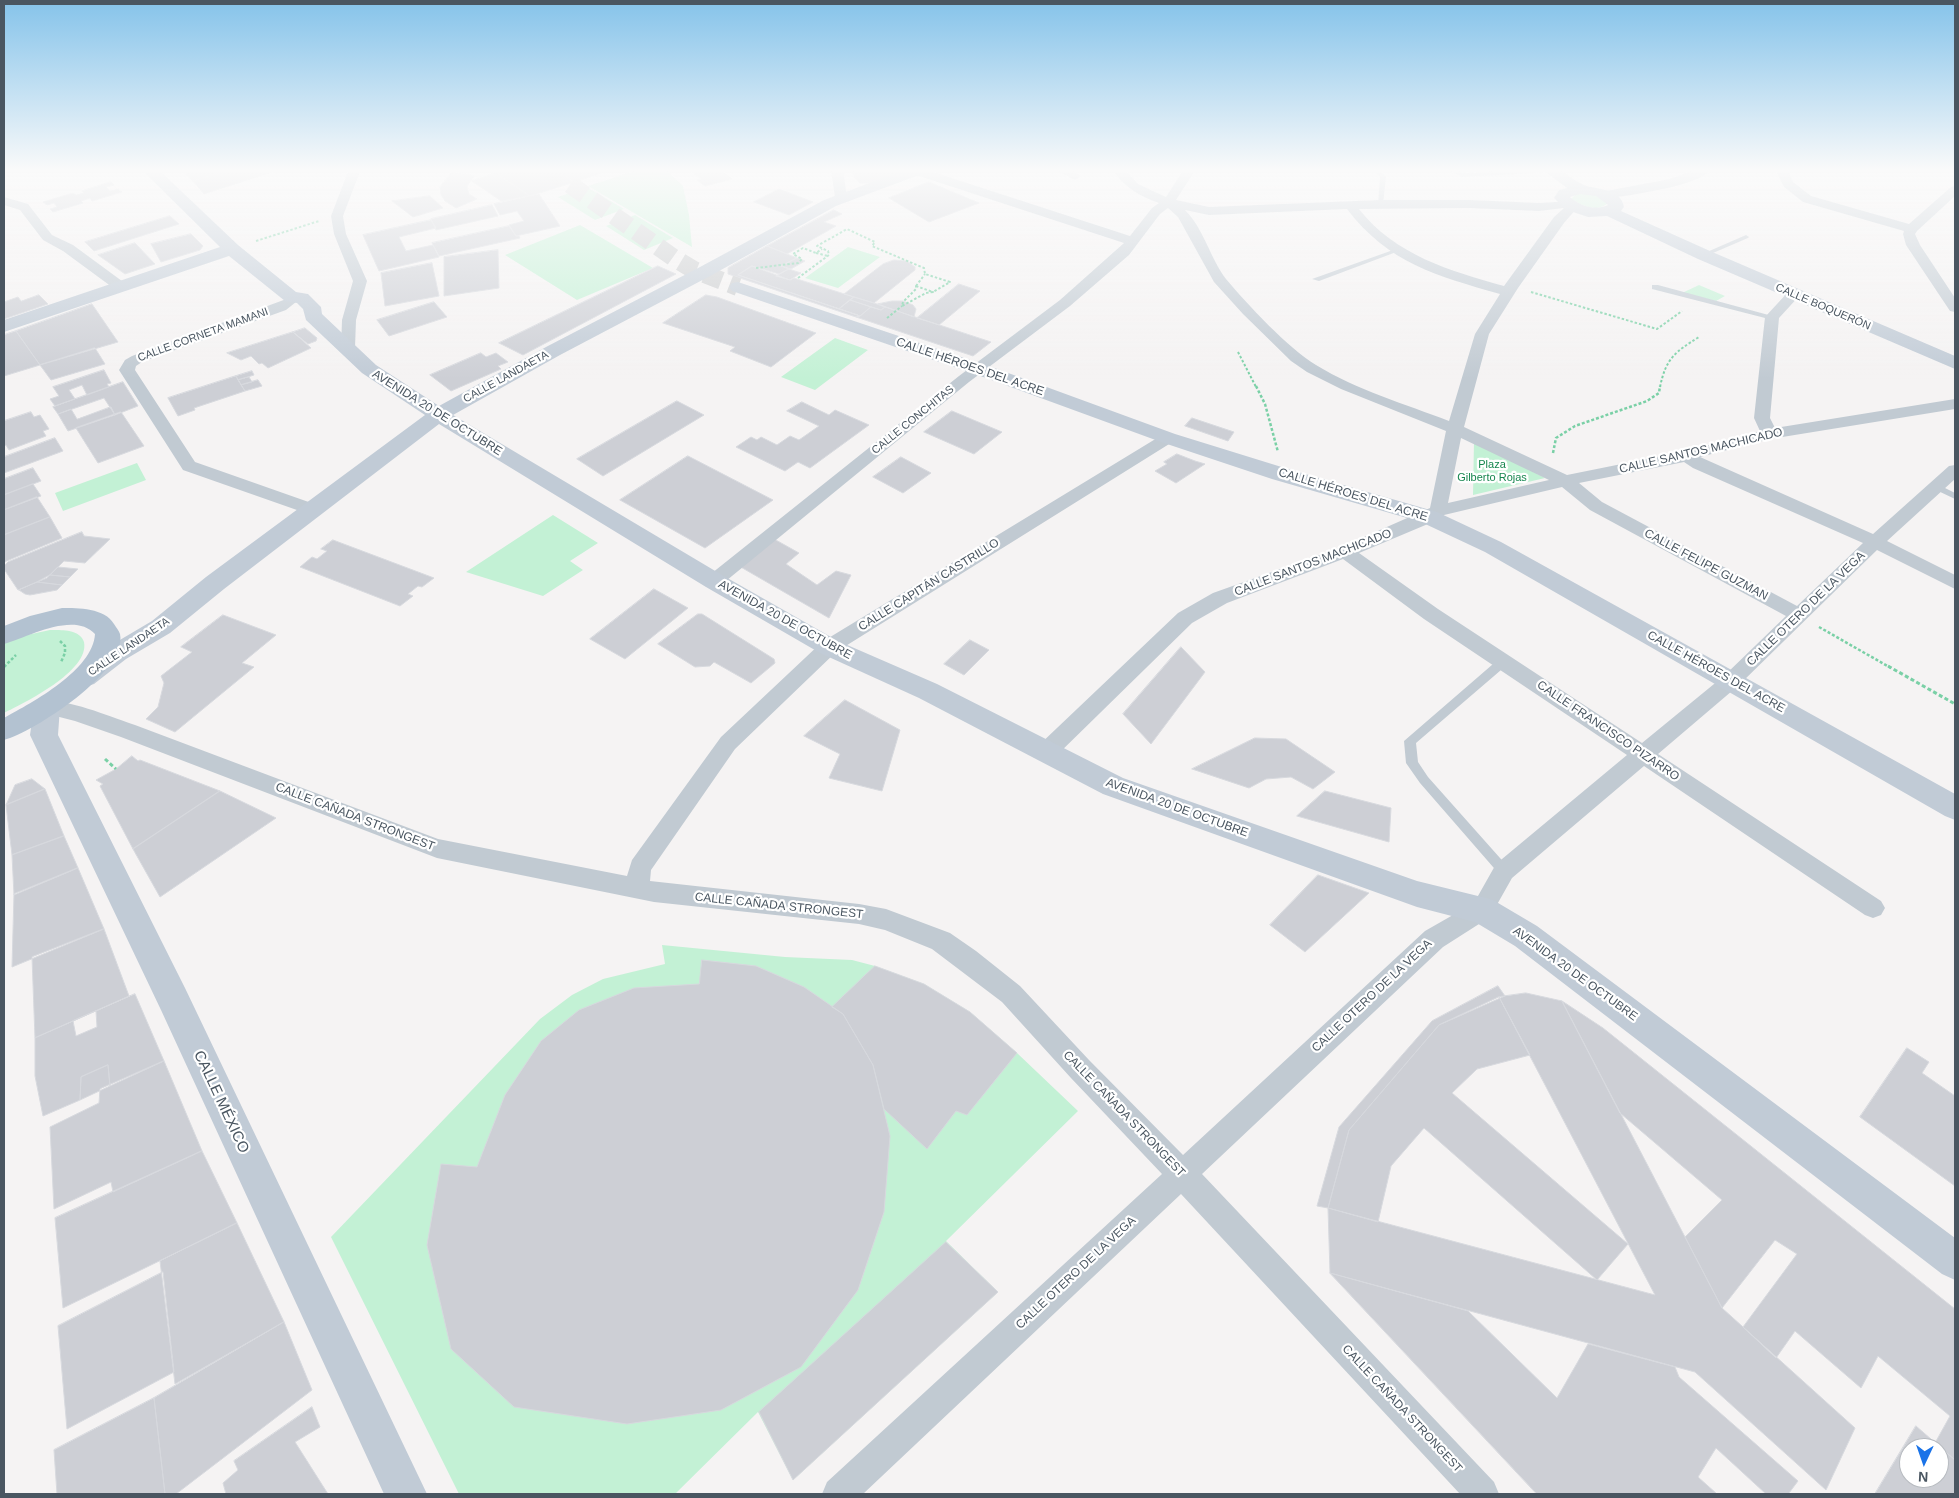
<!DOCTYPE html>
<html>
<head>
<meta charset="utf-8">
<style>
  body { margin:0 }
  #map { position:relative; width:1959px; height:1498px; overflow:hidden; background:#f5f3f3; font-family:Arial,sans-serif }
  canvas { display:block }
  .frame { position:absolute; inset:0; border:5px solid #4a5661; pointer-events:none }
  .north { position:absolute; left:1899px; top:1438px; width:50px; height:50px; box-sizing:border-box; background:#fff; border:1px solid #b7bbc0; border-radius:50%; rotate:183deg; font-size:14px; font-weight:700; line-height:20px; text-align:center; color:#4a5661 }
  .north::after { content:''; display:block; margin:auto; width:18px; height:22px; background:#1a73e8; clip-path:polygon(50% 0,100% 100%,50% 72%,0 100%) }
</style>
</head>
<body>
<div id="map">
<canvas width="1959" height="1498"></canvas>
<div class="frame"></div>
<div class="north">N</div>
</div>
<script>
const g = document.querySelector('canvas').getContext('2d');
g.lineJoin = 'round';
function paint(path, color) { g.fillStyle = color; g.fill(path, 'evenodd'); }
function trace(path, color, width, dash) { g.strokeStyle = color; g.lineWidth = width; g.lineCap = dash ? 'butt' : 'round'; g.setLineDash(dash || []); g.stroke(path); }
function drawText(font, color, halo, rows, align = 'center') {
  g.font = font + ' Arial,sans-serif'; g.lineWidth = 4.5; g.setLineDash([]); g.textBaseline = 'middle'; g.strokeStyle = halo; g.fillStyle = color; for (const [text, x, y, turn = 0] of rows) {
    g.save(); g.translate(x, y); g.rotate((+turn || 0) * Math.PI / 180); g.textAlign = isNaN(turn) ? turn : align; if (halo) g.strokeText(text, 0, 0); g.fillText(text, 0, 0); g.restore();
  }
}
const green = new Path2D(`
  M641,169H665L683,186L689,215L692,247L588,186Z
  M587,187L624,209L595,220L558,197Z
  M1576,194H1595L1607,202V204C1595,213 1582,205 1571,199Z
  M635,215L673,238L644,250L606,226Z
  M580,225L653,268L577,300L505,255Z
  M848,247L880,257L838,288L805,278Z
  M1699,285L1725,296L1716,301L1682,293Z
  M835,338L868,350L815,390L781,377Z
  M1474,441L1545,478L1473,495Z
  M137,463L146,480L63,511L55,493Z
  M553,515L598,543L570,561L583,570L543,596L466,572Z
  M50,630C61,630 80,629 84,642C90,671 24,703 4,713V640Z
  M662,945L785,957L852,960L875,966L924,984L970,1012L1017,1053L1078,1111L946,1241L998,1292L793,1480L758,1412L675,1494H459L331,1237L540,1019L572,995L603,979L665,964Z`);
const building = new Path2D(`
  M181,169H233L193,181Z
  M233,169H281L204,194L193,181Z
  M489,169H553L575,182L530,196Z
  M553,169H612L575,182Z
  M688,169H719L732,179L705,186L697,180L701,179Z
  M854,169H889L897,173L873,183H860L855,178Z
  M452,172L474,176L467,186L469,194L477,199L456,208L445,201L441,195L440,187Z
  M496,173L530,196L501,201L472,181Z
  M111,182L114,185L106,187L110,191L118,189L122,192L92,201L90,198L81,201L83,203L53,212L50,209L57,207L54,203L47,205L43,202L73,193L76,195L84,193L82,191Z
  M929,182L979,203L929,222L889,198Z
  M779,189L813,202L789,215L754,202Z
  M539,194L560,226L516,236L509,225L524,221L517,211L500,215L494,204Z
  M430,196L443,208L413,217L392,201Z
  M492,205L498,216L436,230L431,219Z
  M834,210L842,214L824,222L836,226L787,254L767,246Z
  M170,216L179,224L94,251L85,242Z
  M431,220L436,228L399,237L406,251L433,245L439,257L379,271L363,235Z
  M509,226L516,236H519L520,238L439,256L432,243Z
  M191,234L203,246L200,250L161,262L151,244Z
  M135,243L155,264L125,274L98,255Z
  M767,246L797,258L781,266L789,269L779,274L752,266L738,275L858,315L856,317L728,274V268Z
  M498,250L499,288L444,296V257Z
  M797,258L805,261L791,269L781,266Z
  M894,260L907,261L915,267V270L874,303L844,294L883,264Z
  M432,263L439,296L385,306L381,273Z
  M658,266L676,274L523,355L499,343Z
  M752,266L790,280L794,278L854,297L839,309L738,275Z
  M789,269L801,273L790,280L776,276Z
  M959,284L980,291L939,325L917,318Z
  M39,295L48,304L4,319V302L18,297L21,301Z
  M706,295L717,297L816,333L771,367L730,351L735,347L663,323Z
  M854,297L874,303L885,307L881,310L850,300Z
  M850,300L871,307L860,316L839,309Z
  M892,301H903L913,305L916,309L914,317L878,304Z
  M434,302L447,317L389,336L377,320Z
  M92,304L118,342L40,365L16,331Z
  M871,307L881,310L885,307L991,342L973,356L856,317L860,316Z
  M305,328L317,338L316,341L308,344L293,332Z
  M16,331L40,365L4,376V335Z
  M293,332L311,348L268,368L262,363L259,364L251,356L241,360L227,353Z
  M95,348L105,364L51,380L40,365Z
  M481,353L486,357L496,353L508,362L498,366L501,369L451,391L430,375Z
  M104,370L111,383L107,384L109,387L87,395L82,385L69,390L75,399L55,406L50,399L59,396L53,387Z
  M252,371L254,375L238,380L236,376Z
  M236,376L245,391L194,408L195,410L178,416L168,398Z
  M249,377L252,382L241,385L238,380Z
  M258,380L262,386L245,391L241,385Z
  M123,382L138,406L115,415L104,398L58,414L53,407Z
  M677,401L704,415L603,476L577,459Z
  M802,402L829,415L835,410L869,425L810,468L798,462L785,471L736,447L751,437L757,440L761,437L777,445L790,436L799,440L819,426L787,411Z
  M111,407L115,415L68,431L58,414L71,409L77,419Z
  M952,411L1002,432L974,454L924,432Z
  M31,412L34,417L40,415L49,429L43,431L46,436L9,450L6,445L4,446V421Z
  M121,412L144,446L98,463L76,428Z
  M1192,418L1234,432L1228,441L1185,426Z
  M55,438L63,451L4,473V457Z
  M1177,454L1195,461L1205,464L1176,483L1155,471L1167,464L1164,462Z
  M688,456L773,500L705,548L620,500Z
  M901,457L931,473L903,493L873,477Z
  M33,468L41,481L4,495V479Z
  M33,484L41,496L4,510V495Z
  M37,497L50,517L4,535V510Z
  M50,517L62,538L4,562V535Z
  M82,532L84,536L110,539L85,563L64,561L47,578L18,590L4,569V566L8,562Z
  M774,539L799,553L786,564L817,585L836,571L851,575L829,618L739,566Z
  M333,540L434,578L422,587L418,586L408,594L413,596L400,606L300,567L312,557L317,559L327,551L321,549Z
  M58,567L78,569L70,577L50,575Z
  M50,575L70,577L62,585L37,582Z
  M37,582L62,585L57,590L30,595L25,594L19,590Z
  M654,589L688,608L625,659L590,639Z
  M698,614H702L774,659L775,663L751,683L714,662L710,666L695,667L658,644Z
  M223,615L276,635L242,663L254,667L175,732L146,719L158,707L164,683L161,676L192,652L181,647Z
  M970,640L989,650L964,675L944,664Z
  M1181,647L1205,672L1151,744L1123,714Z
  M845,700L900,730L882,791L829,778L840,754L804,736Z
  M1255,738L1286,739L1335,772L1313,789L1291,777L1266,779L1249,788L1192,769Z
  M132,756L138,761L140,760L220,791L133,849L100,786L103,784L96,780L116,769Z
  M32,779L45,789L6,805L15,785Z
  M45,789L64,836L12,855L6,805Z
  M220,791L276,818L160,897L133,849Z
  M1325,791L1391,808L1389,842L1297,816Z
  M64,836L78,868L14,895L12,855Z
  M78,868L104,929L12,967L14,894Z
  M1318,875L1369,893L1305,952L1270,925Z
  M104,929L129,996L35,1038L32,957Z
  M702,960L756,966L804,987L843,1014L873,1065L890,1136L884,1212L858,1290L801,1367L721,1410L627,1424L514,1407L451,1349L427,1245L441,1164L477,1167L505,1095L541,1041L579,1010L634,988L699,984Z
  M875,966L924,984L970,1012L1017,1053L967,1115L956,1111L927,1149L884,1109L873,1065L843,1014L832,1007Z
  M1498,986L1505,996L1439,1025L1349,1130L1328,1208L1317,1206L1339,1127L1432,1021Z
  M1526,993L1562,1001L1722,1308L1855,1428L1826,1490L1695,1372L1330,1273L1328,1208L1655,1295L1499,997Z
  M135,994L164,1061L110,1086L108,1065L81,1077L80,1100L43,1116L35,1076V1038Z
  M1499,997L1530,1055L1477,1069L1452,1093L1628,1244L1597,1280L1424,1128L1391,1166L1378,1222L1328,1208L1349,1130L1439,1025Z
  M1562,1001L1603,1028L1955,1309V1460L1935,1443L1950,1416L1878,1356L1861,1388L1795,1331L1776,1358L1743,1327L1797,1254L1775,1240L1722,1308L1685,1237L1722,1200L1620,1113Z
  M96,1011L97,1027L76,1036L73,1021Z
  M1907,1048L1929,1062L1922,1073L1955,1096V1186L1860,1117Z
  M164,1061L202,1151L113,1192L111,1182L54,1209L50,1127L99,1103L100,1089Z
  M108,1065L110,1086L80,1100L81,1077Z
  M202,1151L237,1223L63,1308L55,1218Z
  M237,1223L284,1322L175,1384L160,1261Z
  M946,1242L998,1292L793,1480L759,1412Z
  M163,1272L174,1372L67,1429L58,1326Z
  M1330,1273L1468,1311L1557,1398L1588,1344L1675,1367L1679,1377L1798,1481L1789,1493L1791,1494H1766L1716,1448L1698,1477L1717,1494H1537Z
  M284,1322L312,1390L176,1494H165L154,1398Z
  M154,1398L165,1494H57L54,1450Z
  M312,1407L320,1427L295,1442L328,1494H226L223,1483L238,1470L234,1461Z
  M1916,1426L1955,1460V1494H1875ZM1909,1448H1939V1478H1909Z`);
const secondaryTunnel = new Path2D(`
  M548,169L674,258L694,270L738,287`);
const pathFar2 = new Path2D(`
  M256,241L319,221
  M816,253L828,256
  M756,268L798,263L802,259L793,254L803,248L816,253L822,249
  M798,278L829,255L828,251L817,246L847,229L875,242L872,246L924,268L925,274L950,282L933,292
  M916,286L933,292L926,293L902,306L903,302L916,289Z
  M916,286L925,274
  M1531,292L1657,329L1682,311
  M887,318L902,306
  M1238,352L1256,387
  M1660,387C1666,358 1675,352 1699,337`);
const pathFar1 = new Path2D(`
  M1256,386L1265,404L1278,452
  M1553,453L1556,438L1575,426L1647,401L1659,393L1660,386
  M1819,627L1891,668
  M60,641L65,646V653L61,662
  M4,667L16,655`);
const path = new Path2D(`
  M1888,666L1955,704
  M105,759L116,769`);
const lane = new Path2D(`
  M1372,169H1379L1386,177L1383,205L1378,204L1380,177Z
  M1446,169H1455L1463,173L1529,169L1553,170L1550,172L1462,177Z
  M1746,235L1749,237L1748,238L1706,256L1700,255Z
  M1393,250L1399,251L1319,281L1312,279Z
  M1652,285H1658L1776,317L1769,319L1652,289Z
  M1937,484L1955,493V499L1934,489V485Z
  M1504,657L1508,658L1509,661L1508,664L1416,743L1418,762L1428,777L1508,867L1510,871L1508,875L1504,876L1500,875L1420,783L1406,763L1404,741L1500,658Z`);
const street = new Path2D(`
  M349,169H361L343,216L346,234L367,281L356,320L355,348L353,351H343L341,348L342,320L353,281L334,234L331,216Z
  M831,169H843L847,198L845,201H837L835,198Z
  M912,169H924L1130,236L1152,208L1159,203C1139,196 1124,187 1112,169H1124L1138,184L1166,197L1184,169H1196L1176,200L1209,207L1381,200H1469L1539,203L1572,201L1578,207L1564,223L1518,288L1489,334L1464,427L1567,475L1686,451L1760,431L1754,418L1765,317L1789,291L1794,290L1801,294L1779,318L1770,418L1775,428L1955,399V409L1770,439L1700,457L1873,534L1949,466L1955,465V479L1887,541L1955,575V589L1877,550L1739,685L1658,754L1881,901L1885,908L1881,915L1873,918L1865,915L1644,766L1512,878L1490,917L1443,947L1202,1174L1494,1482L1499,1494H1460L1181,1194L863,1494H822L827,1482L1162,1174L1071,1078L1002,1002L932,949L885,930L859,924L654,902L437,858L121,737L75,721L40,712L37,707L40,702C59,695 114,718 135,725L438,839L627,876L632,860L721,737L822,642L1162,435H1174L1176,438L1174,441L836,652L735,749L651,870L650,881L859,904L886,909L950,933L976,951L1020,986L1089,1060L1183,1155L1425,931L1474,903L1496,864L1627,755L1424,619L1343,559L1227,603L1192,623L1053,759L1045,761L1037,759L1034,753L1037,747L1178,613L1213,593L1339,548L1430,508L1446,431L1341,389L1307,372L1291,361L1243,314L1214,282L1178,217L1168,208L1160,214L1129,255L1070,306L969,382L721,585L714,587L707,585L705,581L707,577L959,376L1060,300L1124,243L913,174ZM1469,208L1539,211L1564,208L1554,217L1504,286C1450,271 1395,255 1359,209ZM1347,209C1388,263 1437,276 1500,294L1475,334L1449,421C1405,404 1357,390 1316,365C1288,348 1248,305 1226,279C1210,258 1204,229 1185,210L1209,215ZM1461,438L1549,480L1448,503ZM1684,462L1693,468L1863,543L1797,606L1602,502L1579,483ZM1562,487L1590,510L1786,616L1725,675L1642,743L1438,609L1359,553L1435,521L1444,515Z
  M1054,169H1070L1081,176L1075,180Z
  M1697,169H1712C1695,188 1632,194 1606,199L1600,195L1606,191L1670,179Z
  M1775,169H1787L1793,182L1811,196L1909,224L1951,187L1955,186V196L1917,231L1915,234L1920,245L1955,298V312L1950,311L1906,245L1903,234L1904,231L1803,202L1784,187Z
  M4,197L28,204L52,235L73,245L126,284L128,287L126,290H116L63,251L43,240L20,210L4,205Z
  M289,298L296,302L286,310L142,362L136,366L135,370L195,462L320,506L323,510L320,514L314,516L183,470L119,370L125,360L132,356Z`);
const secondary = new Path2D(`
  M141,169H158L238,245L296,292L308,294L321,307L322,314L376,365L439,406L546,347L700,267L824,200L907,169H930L927,172L836,206L712,275L560,355L453,415L722,575L838,641L937,684L1123,778L1417,881L1482,897L1493,900L1537,926L1955,1238V1280L1942,1274L1515,946L1475,922L1417,907L1103,794L919,698L820,653L706,587L439,424L224,589L170,633L126,659L94,684L85,687L76,684L72,677L76,670L108,647L152,621L206,577L425,415L362,373L306,320L303,309L297,303L285,301L229,256L4,332V320L220,247Z
  M1542,169C1568,169 1562,174 1582,184C1596,191 1620,186 1624,207L1621,211L1710,251L1955,356V369L1698,259L1607,216L1588,217L1567,210L1554,198L1559,190L1567,188ZM1580,194L1596,196L1608,205C1595,211 1580,206 1570,197Z
  M738,282L1000,370L1175,434L1288,469L1437,512L1501,542L1955,794V820L1945,816L1485,552L1421,522L1272,479L1161,442L986,378L732,291L729,287L732,283Z
  M47,697L56,700L60,707L58,735L185,988L427,1494H384L161,1010L30,735L34,707L38,700Z`);
const primary = new Path2D(`
  M62,608C78,608 105,608 114,624C116,627 119,631 120,634C128,671 34,732 4,740V718C33,702 93,670 95,634C74,611 28,637 4,644V626L30,616Z`);
const farStreetnames = [
  ["CALLE BOQUERÓN",1823,307,23],
  ["CALLE CORNETA MAMANI",203,335,-20],
  ["CALLE LANDAETA",506,377,-29],
  ["CALLE CONCHITAS",913,420,-39],
  ["CALLE LANDAETA",129,647,-34]
];
const farParknames = [
  ["Plaza",1492,465],
  ["Gilberto Rojas",1492,478]
];
const streetNames = [
  ["CALLE HÉROES DEL ACRE",970,367,19],
  ["AVENIDA 20 DE OCTUBRE",437,413,32],
  ["CALLE SANTOS MACHICADO",1701,451,-13],
  ["CALLE HÉROES DEL ACRE",1353,495,17],
  ["CALLE SANTOS MACHICADO",1313,563,-21],
  ["CALLE FELIPE GUZMAN",1706,565,28],
  ["CALLE CAPITÁN CASTRILLO",929,585,-32],
  ["CALLE OTERO DE LA VEGA",1806,609,-44],
  ["AVENIDA 20 DE OCTUBRE",785,620,29],
  ["CALLE HÉROES DEL ACRE",1716,672,29],
  ["CALLE FRANCISCO PIZARRO",1608,731,34],
  ["AVENIDA 20 DE OCTUBRE",1177,808,20],
  ["CALLE CAÑADA STRONGEST",355,817,21],
  ["CALLE CAÑADA STRONGEST",779,906,6],
  ["AVENIDA 20 DE OCTUBRE",1575,974,36],
  ["CALLE OTERO DE LA VEGA",1372,996,-43],
  ["CALLE CAÑADA STRONGEST",1124,1114,46],
  ["CALLE OTERO DE LA VEGA",1076,1273,-43],
  ["CALLE CAÑADA STRONGEST",1402,1409,47]
];
const nearStreetnames = [
  ["CALLE MÉXICO",221,1102,65]
];
paint(green, '#c3f1d5');
paint(building, '#cdcfd5');
trace(building, '#d7d9de', 1);
trace(secondaryTunnel, '#caccce', 18, [18, 9]);
trace(pathFar2, '#7ad0a6', 2, [2.5, 2]);
trace(pathFar1, '#7ad0a6', 2.5, [3, 2]);
trace(path, '#7ad0a6', 3, [4, 2.5]);
paint(lane, '#c1cad2');
paint(street, '#c1cad2');
paint(secondary, '#c1cbd6');
paint(primary, '#b3c2d1');
const sky = g.createLinearGradient(0, 0, 0, 379);
sky.addColorStop(0, '#85c3ea');
sky.addColorStop(0.45, '#fafafa');
sky.addColorStop(1, '#fafafa00');
g.fillStyle = sky;
g.fillRect(0, 0, 1959, 379);
drawText('11px', '#4a5661', '#fff', farStreetnames);
drawText('11px', '#17864f', '#fff', farParknames);
drawText('12px', '#4a5661', '#fff', streetNames);
drawText('15px', '#4a5661', '#fff', nearStreetnames);
</script>
</body>
</html>
